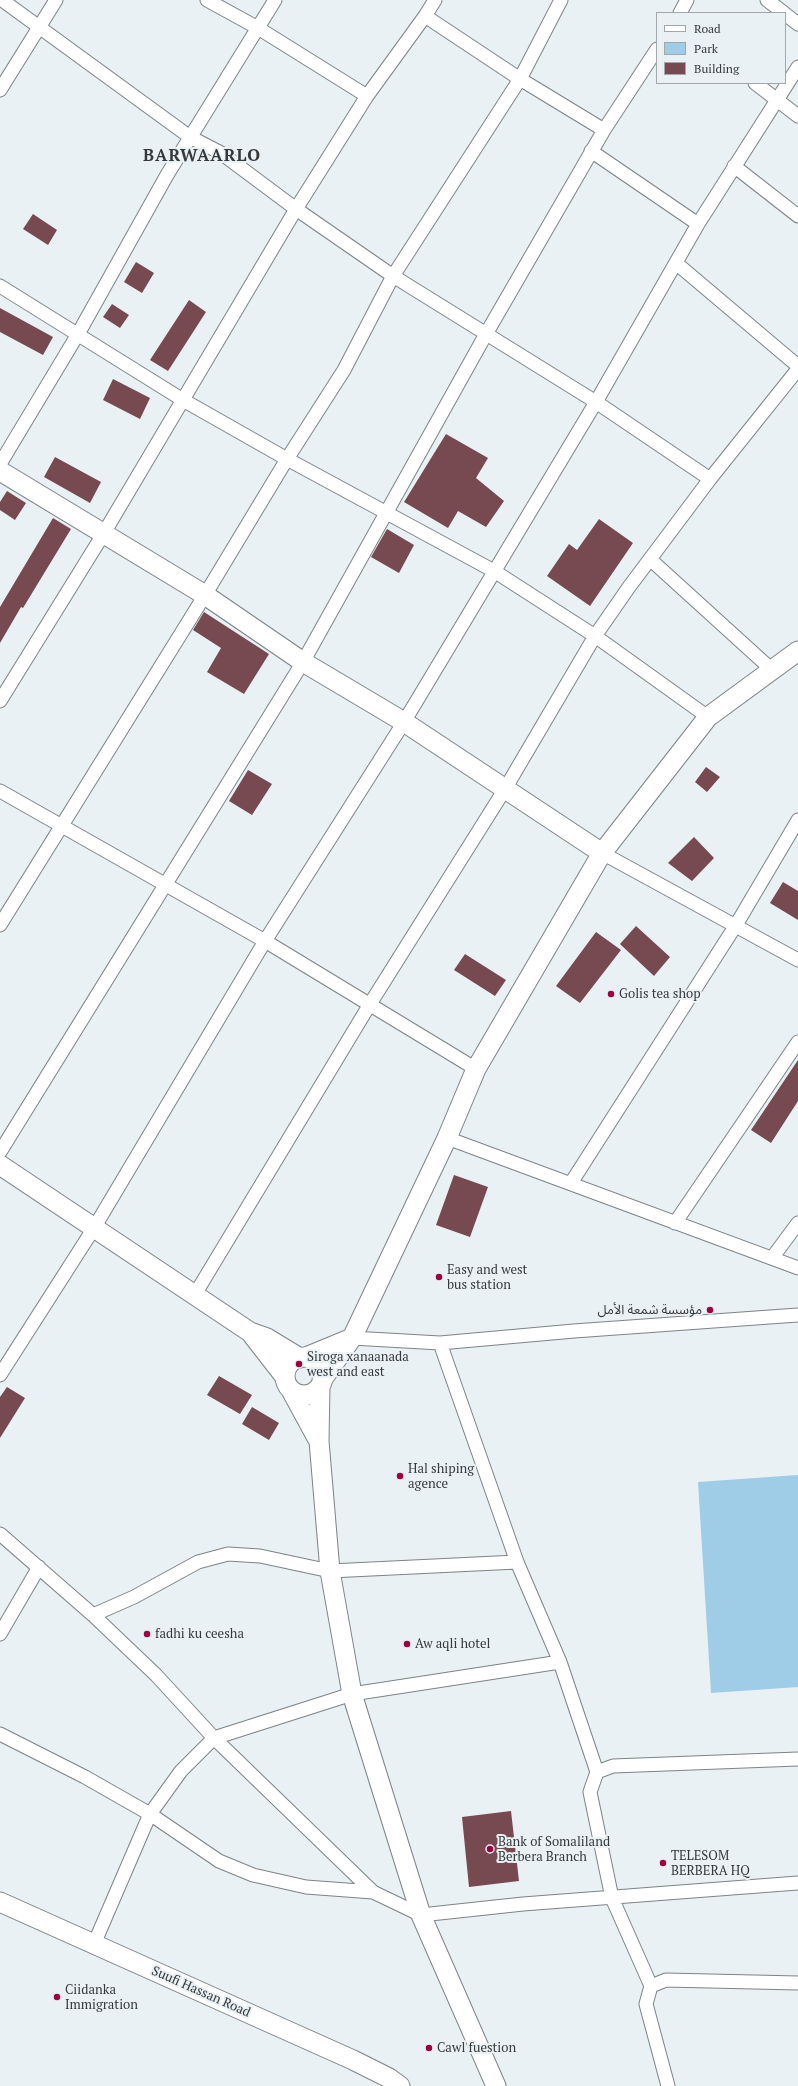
<!DOCTYPE html>
<meta charset="utf-8">
<style>
body{margin:0}
#map{position:relative;width:798px;height:2086px;overflow:hidden;background:#e9f1f5;font-family:"PT Serif",serif}
canvas{display:block}
.legend{position:absolute;left:656px;top:12px;width:130px;height:72px;box-sizing:border-box;background:#e9f1f5;border:1px solid #a1a7aa;margin:0;padding:5px 7px;list-style:none;font-size:12px;color:#36393a}
.legend li{display:flex;align-items:center;gap:8px;height:20px}
.legend b{width:20px;border:1px solid #a1a7aa}
</style>
<div id="map">
<canvas width="798" height="2086"></canvas>
<ul class="legend">
<li><b style="height:5px;background:#fff"></b>Road</li>
<li><b style="height:11px;background:#9fcce6"></b>Park</li>
<li><b style="height:11px;background:#774950"></b>Building</li>
</ul>
</div>
<script>
const c = document.querySelector('canvas').getContext('2d');
c.lineJoin = 'round';
function paint(path, color) {
  c.fillStyle = color;
  c.fill(path, 'evenodd');
}
function toPath(rows) {
  const path = new Path2D();
  for (const r of rows) {
    if (r.length === 3) {
      path.moveTo(r[0] + r[2], r[1]);
      path.arc(r[0], r[1], r[2], 0, 2 * Math.PI);
      continue;
    }
    path.moveTo(r[0], r[1]);
    for (let i = 2; i < r.length; i += 2) path.lineTo(r[i], r[i + 1]);
  }
  return path;
}
function trace(path, color, width, dash) {
  c.strokeStyle = color;
  c.lineWidth = width;
  c.lineCap = dash ? 'butt' : 'round';
  c.setLineDash(dash || []);
  c.stroke(path);
}
function drawText(font, color, halo, rows, align = 'center') {
  c.font = font + ' "PT Serif","Noto Sans Arabic",serif';
  c.lineWidth = 4;
  c.setLineDash([]);
  c.textBaseline = 'middle';
  c.strokeStyle = halo;
  c.fillStyle = color;
  for (const [text, x, y, turn = 0] of rows) {
    c.save();
    c.translate(x, y);
    c.rotate((+turn || 0) * Math.PI / 180);
    c.textAlign = isNaN(turn) ? turn : align;
    if (halo) c.strokeText(text, 0, 0);
    c.fillText(text, 0, 0);
    c.restore();
  }
}
const green = toPath([
 [798,1475,798,1687,711,1693,698,1482]
]);
const building = toPath([
 [33,214,57,230,48,245,23,229],
 [136,262,154,273,142,293,124,282],
 [189,300,206,312,168,371,150,360],
 [112,304,129,315,120,328,103,317],
 [0,308,53,337,43,355,0,332],
 [113,379,150,398,140,419,103,400],
 [446,434,488,458,476,478,504,501,486,527,458,511,448,528,404,502],
 [55,457,101,482,90,503,44,477],
 [7,491,26,503,15,520,0,510,0,502],
 [53,518,71,529,23,608,21,607,0,643,0,607],
 [599,519,633,543,590,606,547,576,569,544,577,550],
 [387,529,414,545,399,573,371,557],
 [204,612,269,654,244,694,207,672,221,648,193,630],
 [706,767,720,777,707,792,695,782],
 [248,770,272,784,252,815,229,801],
 [694,837,714,858,692,881,668,863],
 [783,882,798,891,798,920,770,903],
 [636,926,670,957,654,976,620,944],
 [596,932,621,950,580,1003,556,986],
 [465,954,506,980,495,996,454,970],
 [798,1060,798,1101,771,1143,751,1130],
 [454,1175,488,1187,470,1237,436,1225],
 [219,1376,252,1395,240,1414,207,1395],
 [7,1387,25,1398,0,1438,0,1397],
 [252,1407,279,1423,269,1440,242,1424],
 [511,1811,519,1881,469,1887,462,1817]
]);
const street = toPath([
 [2,0,190,137,221,153,296,209,393,276,596,402,710,479],
 [207,0,258,28,367,96],
 [767,0,784,13],
 [680,13,687,0],
 [785,14,798,24],
 [425,16,520,79,604,130],
 [755,83,798,116],
 [0,90,56,0],
 [591,151,698,224],
 [734,166,798,216],
 [676,263,798,366],
 [0,286,183,400,287,459,494,571,595,636,708,717],
 [0,464,78,334,167,175,275,0],
 [651,560,771,669],
 [0,701,104,533,296,209,367,96,425,16,435,0],
 [0,791,265,941,476,1069],
 [602,853,798,960],
 [0,925,205,595,287,459,344,370,393,276,520,79,561,0],
 [447,1138,798,1268],
 [0,1152,303,662,486,334,604,130,657,49],
 [571,1183,736,925,798,820],
 [675,1223,798,1042],
 [772,1258,798,1223],
 [194,1296,370,1004,505,789,595,636,629,587,710,479,798,369],
 [352,1338,440,1343,574,1331,798,1315],
 [440,1343,517,1562,560,1662,597,1772,590,1792,612,1898,651,1986,646,2004,668,2086],
 [0,1375,94,1228,265,941,404,722,596,402,698,224,798,67],
 [0,1534,93,1615,156,1675,214,1738,373,1892,421,1915,523,1904,798,1883],
 [93,1615,134,1597,198,1562,228,1554,260,1556,330,1571,517,1562],
 [0,1634,39,1567],
 [0,1734,85,1777,150,1814,219,1861,253,1875,306,1887,373,1892],
 [597,1772,613,1766,798,1759],
 [94,1944,150,1814,181,1771,214,1738,352,1694,560,1662],
 [651,1986,666,1980,798,1983]
]);
const secondary = toPath([
 [0,471,205,595,303,662,404,722,602,853],
 [0,1165,250,1332,267,1338,300,1358],
 [250,1332,285,1377],
 [306,1357,352,1338],
 [304,1376,19],
 [322,1380,352,1338,447,1138,476,1069,602,853,708,717,798,651],
 [320,1386,319,1441,330,1571,352,1694,421,1915,496,2086],
 [292,1392,317,1438],
 [0,1902,353,2060,389,2078,400,2086]
]);
const markers = [
 [611,994,4,"#9f003e"],
 [439,1277,4,"#9f003e"],
 [710,1310,4,"#9f003e"],
 [299,1364,4,"#9f003e"],
 [400,1476,4,"#9f003e"],
 [147,1634,4,"#9f003e"],
 [407,1644,4,"#9f003e"],
 [490,1849,4,"#9f003e"],
 [663,1863,4,"#9f003e"],
 [57,1997,4,"#9f003e"],
 [429,2048,4,"#9f003e"]
];
const poiNames = [
 ["Golis tea shop",619,994],
 ["Easy and west",447,1270],
 ["bus station",447,1285],
 ["مؤسسة شمعة الأمل",702,1310,"right"],
 ["Siroga xanaanada",307,1357],
 ["west and east",307,1372],
 ["Hal shiping",408,1469],
 ["agence",408,1484],
 ["fadhi ku ceesha",155,1634],
 ["Aw aqli hotel",415,1644],
 ["Bank of Somaliland",498,1842],
 ["Berbera Branch",498,1857],
 ["TELESOM",671,1856],
 ["BERBERA HQ",671,1871],
 ["Ciidanka",65,1990],
 ["Immigration",65,2005],
 ["Cawl fuestion",437,2048]
];
const streetNames = [
 ["Suufi Hassan Road",201,1992,24]
];
const districtNames = [
 ["BARWAARLO",202,156]
];
paint(green, '#9fcce6');
paint(building, '#774950');
trace(street, '#7d8387', 15);
trace(secondary, '#7d8387', 21);
trace(street, '#fff', 13);
trace(secondary, '#fff', 19);
for (const [x, y, r, color] of markers) {
  const dot = new Path2D();
  dot.arc(x, y, r, 0, 2 * Math.PI);
  c.fillStyle = color;
  c.fill(dot);
  trace(dot, '#e9f1f5', 1.5);
}
drawText('13px', '#36393a', '#e9f1f5', poiNames, 'left');
drawText('13px', '#36393a', '#e9f1f5', streetNames);
c.letterSpacing = '1px';
drawText('bold 17px', '#36393a', '#e9f1f5', districtNames);
c.letterSpacing = '0px';
</script>
